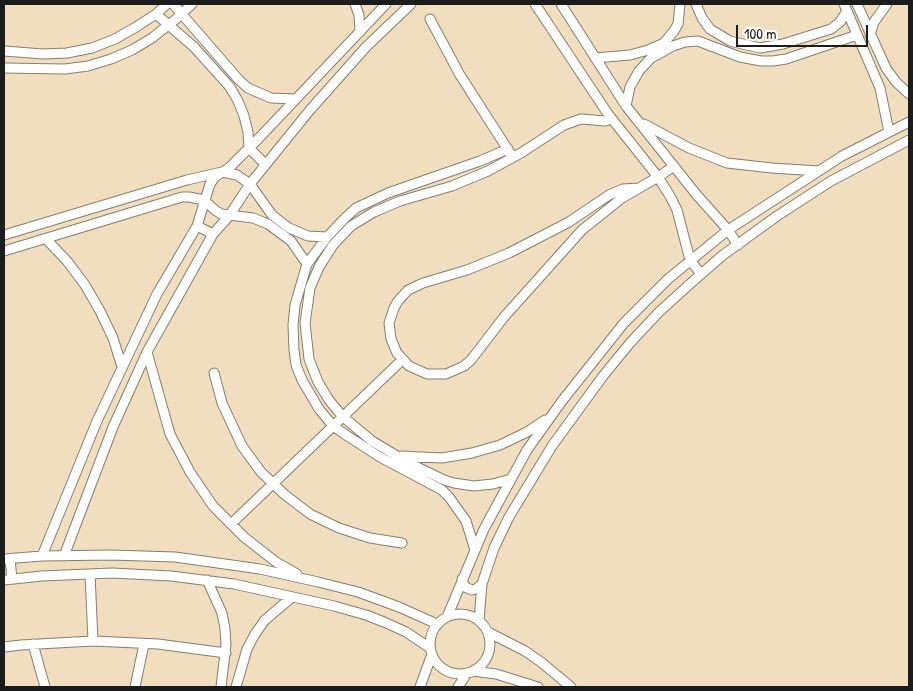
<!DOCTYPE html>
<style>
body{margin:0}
#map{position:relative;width:913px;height:691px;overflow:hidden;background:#f0debf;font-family:"Patrick Hand",sans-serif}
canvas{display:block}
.frame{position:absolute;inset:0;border:5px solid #1c1c1c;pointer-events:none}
.scale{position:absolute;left:736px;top:25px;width:132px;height:22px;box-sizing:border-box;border:2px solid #1c1c1c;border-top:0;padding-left:6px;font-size:15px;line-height:18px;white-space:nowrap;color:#1c1c1c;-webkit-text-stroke:4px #fff;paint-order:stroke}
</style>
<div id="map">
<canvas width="913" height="691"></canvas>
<div class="frame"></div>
<div class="scale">100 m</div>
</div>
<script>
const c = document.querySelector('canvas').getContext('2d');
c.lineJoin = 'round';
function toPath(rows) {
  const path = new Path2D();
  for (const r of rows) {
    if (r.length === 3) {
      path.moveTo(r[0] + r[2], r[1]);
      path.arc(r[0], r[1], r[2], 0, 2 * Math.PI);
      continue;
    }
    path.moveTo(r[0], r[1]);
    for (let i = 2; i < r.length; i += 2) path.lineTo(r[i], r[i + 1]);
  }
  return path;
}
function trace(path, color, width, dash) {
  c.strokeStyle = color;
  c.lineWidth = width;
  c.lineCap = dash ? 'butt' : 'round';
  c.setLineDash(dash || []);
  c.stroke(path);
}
const minor = toPath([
 [173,4,239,80,248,88,271,98,296,99],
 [355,4,359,15,360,32],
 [535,4,608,114,658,177,670,196,677,210,690,260,701,274],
 [561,4,626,106,696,194,728,230,738,245],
 [696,4,702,18,710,29,730,41,760,48,783,44,831,29,840,22,847,11,844,4],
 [857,4,886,68,896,82,909,94],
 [847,11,880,88,889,132],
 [156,14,194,47,230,87,238,101,244,116,248,132,249,148,265,164],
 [430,19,460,75,510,153],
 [870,35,874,22,887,4],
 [4,51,43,54,67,53,92,48,115,39,136,27,156,14,167,4],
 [595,58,630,55,648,50,664,43,674,31,678,24,680,4],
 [4,68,65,69,88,66,111,59,132,50,152,38,176,19,192,4],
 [626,106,630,87,639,71,651,58,673,46,685,42,698,41,740,57,761,61,773,61,786,59,857,35],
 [644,124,689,148,727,163,772,168,819,171],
 [639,188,623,189,609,195,569,222,509,253,467,270,423,283,408,290,398,301,394,308,389,323,391,339,397,353,409,366,427,374,446,374,464,366,471,360,504,317,582,230,622,198,658,177,674,166],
 [197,226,213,234],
 [4,235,187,180,222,172,237,175,250,184,272,215,289,228,308,236,327,237],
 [46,239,67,261,85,285,100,311,113,338,122,367],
 [4,251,182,197,189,197,204,200,215,210,221,214,253,218,268,224,291,241,307,264],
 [147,352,170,434,190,472,213,506,244,537,276,562,297,574],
 [214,373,222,403,242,446,261,472,284,494,310,514,339,528,370,538,402,543],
 [401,456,442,458,472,453,500,445,527,432,545,420],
 [511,479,493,484,474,486,454,483,444,480,407,462,372,441,342,416,329,400,318,382,309,359,305,323,310,288,319,267,333,245,351,226,374,212,400,201,452,186,488,171,521,153,564,125,581,119,605,121,612,119],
 [231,524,402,360],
 [475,550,466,521,449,497,442,490,380,457,346,435,333,426,319,409,302,380,296,365,294,350,293,325,295,305,307,264,327,237,345,218,356,208,388,193,480,161,508,149],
 [42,556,97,421,157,294,197,226,210,184,215,177,230,167,259,138,386,4],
 [64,556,113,427,147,352,213,234,229,216,250,184,310,110,366,47,411,4],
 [4,559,42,556,111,555,175,557,260,569,318,582,358,592,399,607,437,624],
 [10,559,12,579],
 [90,574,93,641],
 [462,579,465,587,472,590,476,589,482,584],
 [4,580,42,576,112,573,171,576,234,584,334,606,366,615,384,622,406,632,430,648],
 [207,580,222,613,225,629,226,645,221,687],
 [460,644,30],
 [447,617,484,529,527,450,562,401,624,323,668,279,728,230,842,156,909,122],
 [479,620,482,584,494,548,509,517,552,446,603,376,630,343,659,312,691,283,723,255,777,216,831,181,909,140],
 [488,632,525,651,541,662,571,687],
 [33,644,45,687],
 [4,647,21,645,93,641,158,644,226,653],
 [473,671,496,674,538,687],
 [135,687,144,644],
 [236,687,247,649,255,634,265,620,292,597],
 [420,687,432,654],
 [458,687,467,673]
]);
trace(minor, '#867d6e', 11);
trace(minor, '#fff', 9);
</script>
